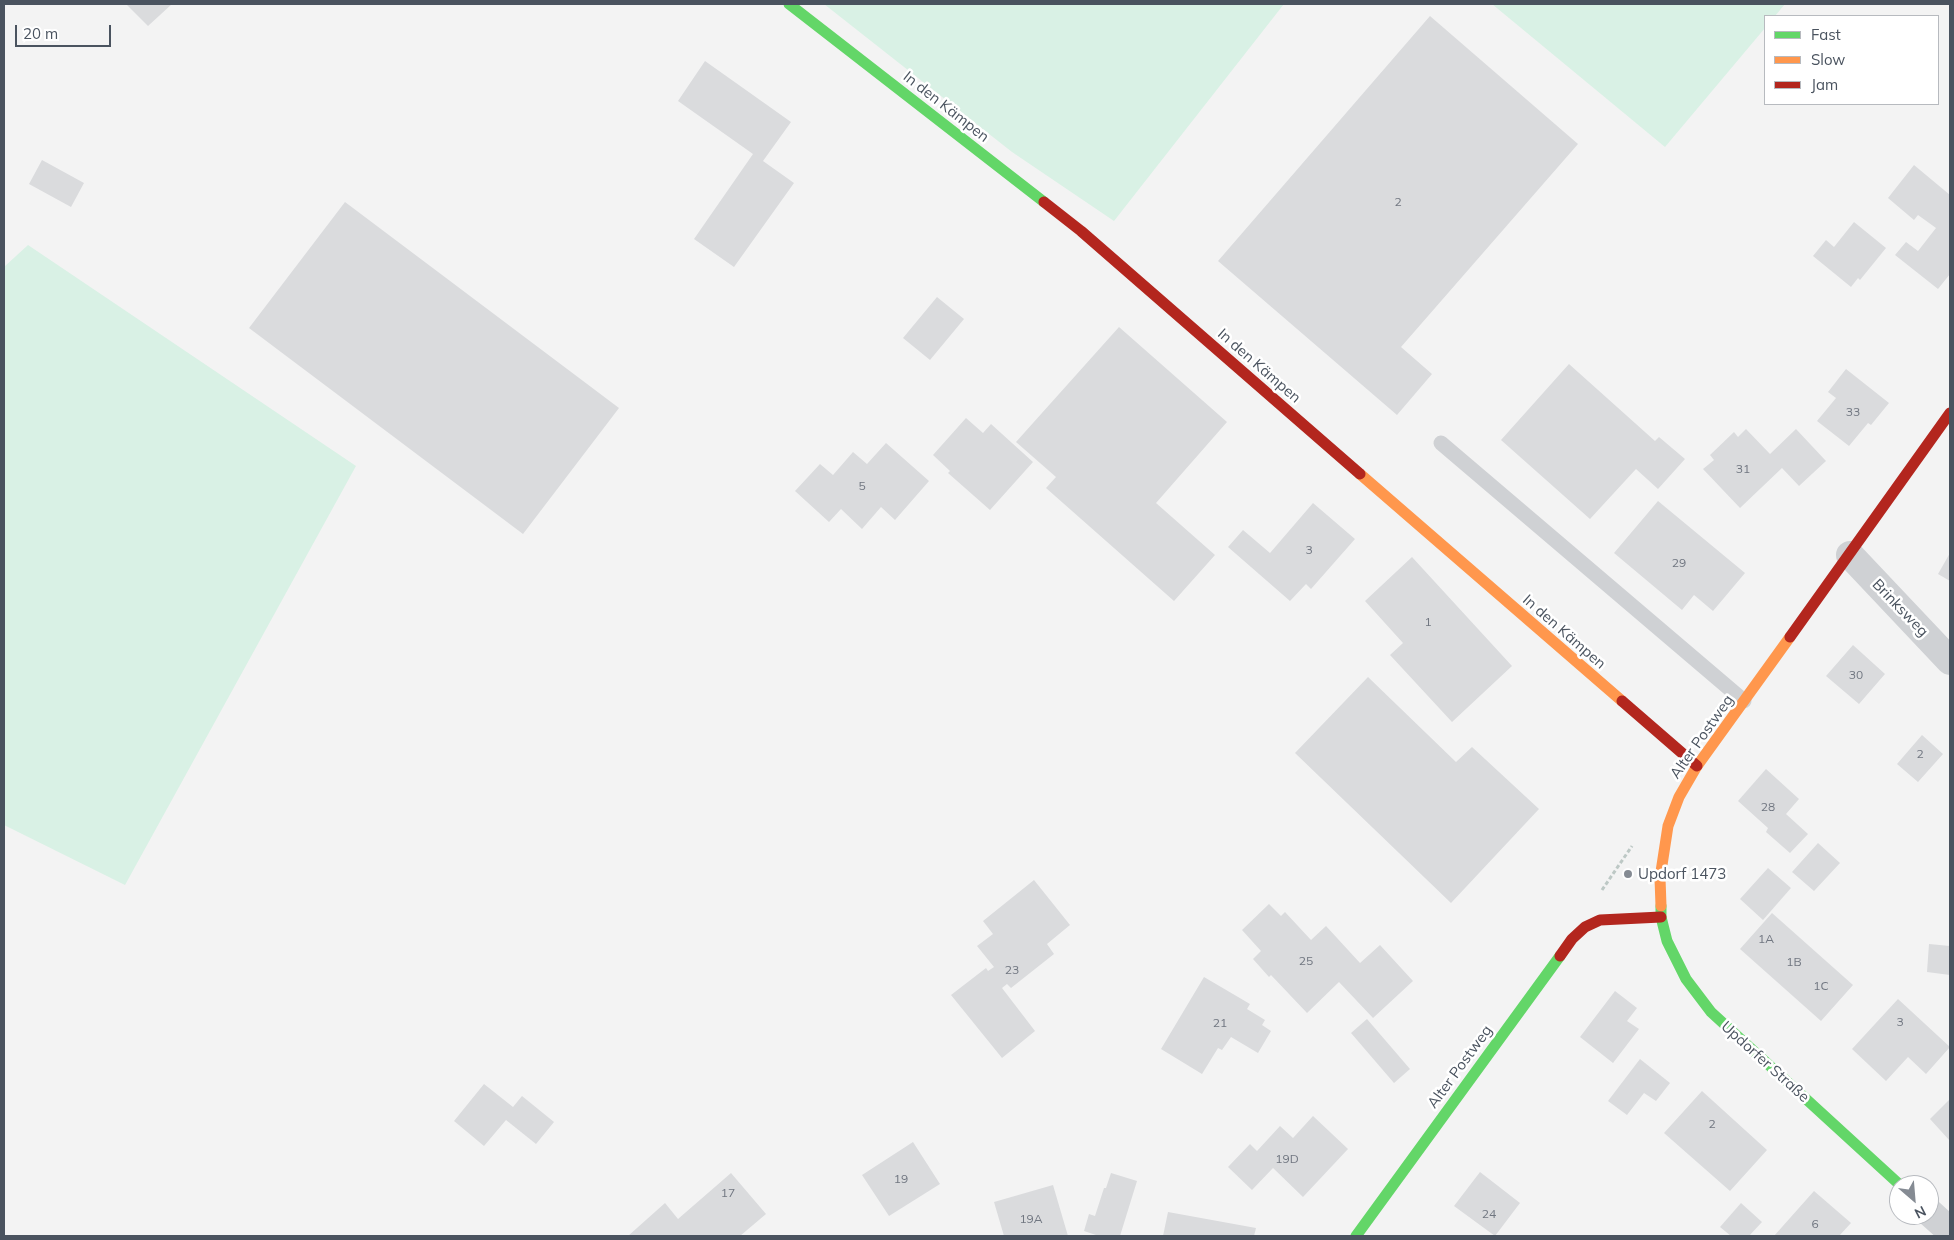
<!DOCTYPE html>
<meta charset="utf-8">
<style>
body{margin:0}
#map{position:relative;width:1954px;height:1240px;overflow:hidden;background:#f3f3f3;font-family:Mulish,sans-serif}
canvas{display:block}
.frame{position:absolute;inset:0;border:5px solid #4a535f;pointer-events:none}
.legend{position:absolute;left:1764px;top:15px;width:175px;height:90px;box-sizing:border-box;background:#fff;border:1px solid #b7babf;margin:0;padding:6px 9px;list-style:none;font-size:15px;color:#4a535f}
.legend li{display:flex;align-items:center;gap:10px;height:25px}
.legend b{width:25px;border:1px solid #b7babf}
.north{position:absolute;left:1889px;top:1175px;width:50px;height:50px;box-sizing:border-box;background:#fff;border:1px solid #b7babf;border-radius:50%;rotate:153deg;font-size:14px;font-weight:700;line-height:20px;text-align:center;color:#4a535f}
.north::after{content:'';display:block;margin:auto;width:18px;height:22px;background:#858b93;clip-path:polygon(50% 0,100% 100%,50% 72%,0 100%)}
.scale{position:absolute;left:15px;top:25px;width:96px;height:22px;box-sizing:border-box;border:2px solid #4a535f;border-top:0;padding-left:6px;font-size:15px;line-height:18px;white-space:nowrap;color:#4a535f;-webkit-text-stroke:4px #fff;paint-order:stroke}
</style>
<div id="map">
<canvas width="1954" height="1240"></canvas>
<div class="frame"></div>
<ul class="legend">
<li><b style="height:6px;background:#63d668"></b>Fast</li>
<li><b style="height:6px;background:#ff974d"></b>Slow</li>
<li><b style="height:6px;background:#b3261e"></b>Jam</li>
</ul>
<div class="north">N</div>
<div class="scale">20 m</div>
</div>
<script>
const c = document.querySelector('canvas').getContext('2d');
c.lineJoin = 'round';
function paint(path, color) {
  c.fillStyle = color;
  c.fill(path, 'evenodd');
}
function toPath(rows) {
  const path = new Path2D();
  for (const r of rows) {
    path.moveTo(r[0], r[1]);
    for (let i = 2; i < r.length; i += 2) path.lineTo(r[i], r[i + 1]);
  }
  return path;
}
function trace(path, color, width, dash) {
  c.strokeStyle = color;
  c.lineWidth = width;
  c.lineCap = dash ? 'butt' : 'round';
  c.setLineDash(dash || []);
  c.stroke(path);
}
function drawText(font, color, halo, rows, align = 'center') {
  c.font = font + ' Mulish,sans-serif';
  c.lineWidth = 5;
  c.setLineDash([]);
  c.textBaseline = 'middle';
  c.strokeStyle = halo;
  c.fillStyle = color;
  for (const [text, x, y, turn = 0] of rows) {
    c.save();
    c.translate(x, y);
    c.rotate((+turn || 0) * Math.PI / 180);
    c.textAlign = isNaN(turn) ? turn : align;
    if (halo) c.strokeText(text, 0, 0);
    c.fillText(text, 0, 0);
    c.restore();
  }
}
const green = toPath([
 [824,4,1284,4,1114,221,1012,152],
 [1492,4,1785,4,1775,16,1765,16,1765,28,1665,147],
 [28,245,356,466,125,885,4,825,4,267]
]);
const building = toPath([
 [126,4,172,4,148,26],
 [1430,16,1578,144,1401,347,1432,374,1397,415,1218,261],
 [705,61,791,122,763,161,794,183,734,267,694,239,753,154,678,101],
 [42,160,84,183,71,207,29,184],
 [1914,165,1950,195,1950,274,1938,289,1895,255,1906,242,1918,251,1936,228,1918,215,1914,220,1888,198],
 [345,202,619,408,523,534,249,328],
 [1854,222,1886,248,1860,280,1858,278,1851,287,1813,256,1826,240,1834,247],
 [937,297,964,319,930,360,903,338],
 [1119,327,1227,422,1156,503,1215,555,1174,601,1046,488,1056,477,1016,442],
 [1569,364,1655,441,1659,437,1685,459,1658,489,1636,469,1590,519,1501,440],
 [1846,369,1889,403,1871,425,1868,423,1849,446,1817,421,1836,398,1828,392],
 [966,418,983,433,991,424,1033,462,990,510,948,473,950,471,933,455],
 [1746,429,1770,454,1796,429,1826,461,1799,486,1782,468,1740,508,1703,469,1714,460,1710,455,1734,432,1738,437],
 [886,443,929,481,895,520,881,507,862,529,841,509,829,522,795,491,820,464,833,475,853,452,867,464],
 [1658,501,1745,573,1713,611,1694,595,1682,610,1614,553],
 [1313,503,1355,539,1311,589,1306,584,1290,601,1228,547,1243,530,1270,553],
 [1950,553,1950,581,1938,574],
 [1412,557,1512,666,1452,722,1390,655,1403,643,1365,601],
 [1853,645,1885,674,1859,704,1826,676],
 [1368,677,1456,762,1472,747,1539,809,1451,903,1295,753],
 [1922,735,1943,754,1918,782,1897,764],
 [1766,769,1799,799,1786,814,1808,834,1790,853,1766,832,1768,828,1738,801],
 [1818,843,1840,863,1814,891,1792,872],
 [1768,868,1791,888,1763,920,1740,899],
 [1034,880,1070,925,1047,944,1054,954,1011,988,1007,984,1002,988,1035,1031,1002,1058,951,995,986,968,988,971,994,967,977,946,993,934,983,921],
 [1269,904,1281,916,1285,912,1311,940,1326,926,1360,963,1380,945,1413,981,1373,1018,1339,982,1307,1013,1271,975,1269,977,1253,959,1261,951,1242,930],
 [1772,913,1853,985,1821,1021,1740,949],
 [1929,944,1950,946,1950,975,1927,972],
 [1204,977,1250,1004,1247,1009,1265,1020,1262,1025,1271,1031,1258,1053,1231,1037,1222,1050,1218,1048,1202,1074,1161,1049],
 [1615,991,1637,1008,1627,1021,1639,1029,1613,1063,1580,1037],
 [1898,999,1950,1047,1926,1074,1908,1057,1886,1081,1852,1049],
 [1367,1019,1410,1069,1394,1083,1351,1033],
 [1640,1059,1670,1083,1656,1101,1644,1093,1627,1115,1608,1101],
 [484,1084,513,1107,522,1096,554,1122,536,1144,506,1120,484,1146,454,1121],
 [1702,1091,1767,1150,1730,1191,1664,1133],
 [1950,1099,1950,1141,1930,1119],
 [1313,1116,1348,1149,1303,1197,1273,1168,1252,1190,1228,1167,1250,1144,1257,1151,1280,1126,1293,1138],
 [913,1142,940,1184,889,1216,862,1175],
 [1480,1172,1520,1203,1495,1236,1454,1206],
 [731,1173,766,1214,740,1236,628,1236,665,1203,678,1219],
 [1111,1173,1137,1181,1120,1236,1099,1236,1084,1231,1089,1214,1095,1216,1104,1188,1106,1188],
 [1053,1185,1068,1236,1004,1236,994,1202],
 [1814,1191,1851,1223,1839,1236,1774,1236],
 [1741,1203,1762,1222,1749,1236,1731,1236,1720,1227],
 [1168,1212,1256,1228,1254,1236,1163,1236]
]);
const path = toPath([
 [1602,890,1632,846]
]);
const lane = toPath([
 [1441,443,1744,701]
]);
const street = toPath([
 [1850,555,1950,661],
 [1929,1212,1950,1231]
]);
const fast = toPath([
 [789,4,1044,202],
 [1661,906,1661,917,1667,941,1686,979,1711,1012,1900,1185],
 [1356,1236,1560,956]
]);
const slow = toPath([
 [1360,474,1622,701],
 [1661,906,1660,878,1668,826,1679,797,1697,766,1790,637]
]);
const jam = toPath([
 [1044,202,1081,231,1360,474],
 [1790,637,1950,413],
 [1622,701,1697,766],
 [1560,956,1572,939,1585,927,1600,920,1661,917]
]);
const markers = [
 [1628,874,5,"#858b93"]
];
const numberNames = [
 ["2",1398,202],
 ["33",1853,412],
 ["31",1743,469],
 ["5",862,486],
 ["3",1309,550],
 ["29",1679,563],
 ["1",1428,622],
 ["30",1856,675],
 ["2",1920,754],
 ["28",1768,807],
 ["1A",1766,939],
 ["25",1306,961],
 ["1B",1794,962],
 ["23",1012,970],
 ["1C",1821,986],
 ["3",1900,1022],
 ["21",1220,1023],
 ["2",1712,1124],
 ["19D",1287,1159],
 ["19",901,1179],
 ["17",728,1193],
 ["24",1489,1214],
 ["19A",1031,1219],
 ["6",1815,1224]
];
const streetNames = [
 ["In den Kämpen",946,107,38],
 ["In den Kämpen",1259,366,41],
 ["Brinksweg",1900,608,46],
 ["In den Kämpen",1564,632,41],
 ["Alter Postweg",1702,737,-55],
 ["Updorfer Straße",1765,1062,42],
 ["Alter Postweg",1460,1067,-54]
];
const poiNames = [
 ["Updorf 1473",1638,874]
];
paint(green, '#d9f1e5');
paint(building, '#dadbdd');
trace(path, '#bdc8c5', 3, [4, 2.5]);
trace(lane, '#cfd1d4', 15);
trace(street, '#cfd1d4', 28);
trace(fast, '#63d668', 11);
trace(slow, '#ff974d', 11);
trace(jam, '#b3261e', 11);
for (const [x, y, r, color] of markers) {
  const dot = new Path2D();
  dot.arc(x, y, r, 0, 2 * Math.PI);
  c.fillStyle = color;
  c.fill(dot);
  trace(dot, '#fff', 2);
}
drawText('12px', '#707680', null, numberNames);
drawText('15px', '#4a535f', '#fff', streetNames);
drawText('15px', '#4a535f', '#fff', poiNames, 'left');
</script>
